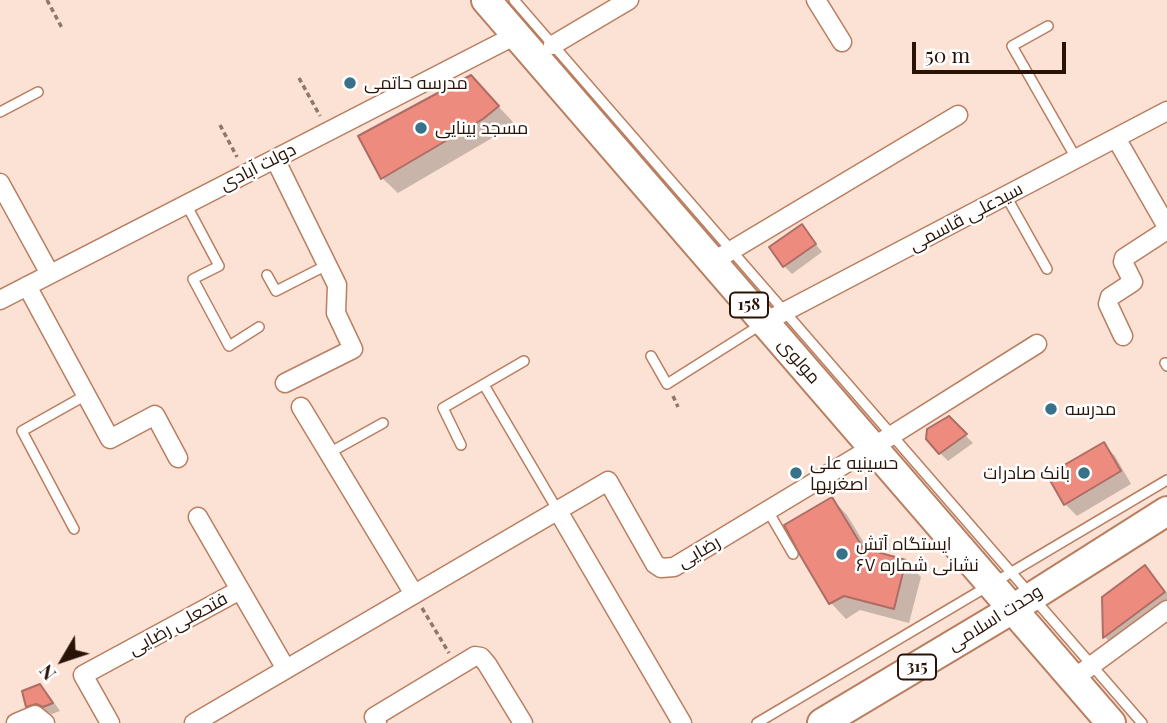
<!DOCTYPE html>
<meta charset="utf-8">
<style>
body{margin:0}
#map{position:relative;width:1167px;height:723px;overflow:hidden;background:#fce2d5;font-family:"Playfair Display",serif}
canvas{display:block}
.north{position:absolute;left:28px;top:625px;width:70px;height:70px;-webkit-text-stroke:5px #fff;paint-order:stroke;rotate:231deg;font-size:19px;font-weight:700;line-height:28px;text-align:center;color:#291307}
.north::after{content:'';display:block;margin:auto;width:24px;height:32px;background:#291307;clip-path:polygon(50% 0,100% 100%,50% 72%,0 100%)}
.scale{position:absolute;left:912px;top:42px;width:154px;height:32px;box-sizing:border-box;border:4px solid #291307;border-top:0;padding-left:9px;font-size:21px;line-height:24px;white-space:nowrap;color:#291307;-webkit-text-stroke:5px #fff;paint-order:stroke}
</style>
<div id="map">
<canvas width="1167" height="723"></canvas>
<div class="north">N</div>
<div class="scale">50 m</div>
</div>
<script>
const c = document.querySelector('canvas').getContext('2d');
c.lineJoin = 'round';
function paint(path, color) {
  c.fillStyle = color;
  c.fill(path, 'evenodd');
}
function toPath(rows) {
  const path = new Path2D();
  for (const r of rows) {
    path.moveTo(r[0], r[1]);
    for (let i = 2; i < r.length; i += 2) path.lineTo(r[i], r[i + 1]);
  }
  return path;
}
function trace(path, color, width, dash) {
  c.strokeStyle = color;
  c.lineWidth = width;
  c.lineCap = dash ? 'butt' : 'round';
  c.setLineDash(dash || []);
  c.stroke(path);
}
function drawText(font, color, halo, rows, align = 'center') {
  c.font = font + ' "Playfair Display",Cairo,serif';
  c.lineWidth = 5;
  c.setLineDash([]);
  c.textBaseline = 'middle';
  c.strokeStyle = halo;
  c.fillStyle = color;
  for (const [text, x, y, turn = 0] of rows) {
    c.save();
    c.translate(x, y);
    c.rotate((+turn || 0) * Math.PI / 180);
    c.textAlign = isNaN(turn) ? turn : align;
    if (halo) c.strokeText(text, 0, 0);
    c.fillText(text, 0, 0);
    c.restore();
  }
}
const shadow = toPath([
 [486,93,513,122,499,134,398,193,382,178],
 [801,226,822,252,792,274,784,266],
 [948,418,973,443,948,461,940,453],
 [1103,444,1115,456,1131,484,1077,516,1065,504],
 [832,499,847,515,869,551,905,561,921,577,909,623,860,610,846,619,831,603,787,526],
 [1145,568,1167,593,1167,611,1116,649,1105,637,1104,598],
 [40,686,48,694,60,711,52,714,45,711,35,714,27,706]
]);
const building = toPath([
 [471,75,499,106,483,119,381,179,358,136,471,75],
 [802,224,816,244,783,267,769,247,802,224],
 [949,416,967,434,939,454,926,439,927,429,949,416],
 [1104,442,1121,471,1064,505,1047,475,1104,442],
 [832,497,863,548,906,560,894,609,844,596,829,604,800,555,784,525,832,497],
 [1145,565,1165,592,1103,638,1102,597,1145,565],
 [40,684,53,703,43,707,36,704,26,707,22,691,40,684]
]);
const path = toPath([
 [47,0,62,28],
 [299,78,320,116],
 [220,125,237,157],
 [673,396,678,407],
 [422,608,449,653]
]);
const lane = toPath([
 [514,0,1142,723],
 [1048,26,1012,46,1076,158],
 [0,112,38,92],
 [1006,196,1047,269],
 [186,204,219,266,193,279,229,346,259,327],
 [267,275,276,291,327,265],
 [651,356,667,384,762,324],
 [1165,363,1167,366],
 [484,385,558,511],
 [461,445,443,408,524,361],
 [329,453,383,423],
 [768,511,793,554],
 [74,529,22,431,86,395],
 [757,723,1167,480]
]);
const street = toPath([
 [816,0,842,42],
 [553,45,629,0],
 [1116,138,1166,225,1164,232,1124,258,1123,262,1133,282,1110,297,1108,304,1123,336],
 [275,159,337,285,336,313,353,349,285,383],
 [0,183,50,274],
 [712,262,958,115],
 [27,286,110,439,155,415,178,458],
 [0,300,516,35],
 [765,322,1167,111],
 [301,407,414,594],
 [558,511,682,723],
 [198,517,286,669],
 [1073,679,1167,610],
 [16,723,35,715,45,723],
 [110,723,83,675,240,590],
 [194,723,608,481,655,564,661,568,674,567,873,447,1037,344],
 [377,723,374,717,475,656,481,657,487,664,523,723]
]);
const primary = toPath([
 [486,0,1111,723],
 [822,723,1011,610,1167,511]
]);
const markers = [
 [350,83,7,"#37728a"],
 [421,128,7,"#37728a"],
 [1051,409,7,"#37728a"],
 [796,473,7,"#37728a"],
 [1084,473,7,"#37728a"],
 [842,554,7,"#37728a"]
];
const shields = [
 [749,305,38],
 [917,667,38]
];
const shieldNames = [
 ["158",749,305],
 ["315",917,667]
];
const poiNames = [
 ["مدرسه حاتمی",364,83],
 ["مسجد بینایی",435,128],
 ["مدرسه",1065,409],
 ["حسینیه علی",810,463],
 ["اصغریها",810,484],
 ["بانک صادرات",1070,473,"right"],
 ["ایستگاه آتش",856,544],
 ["نشانی شماره ۶۷",856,565]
];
const streetNames = [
 ["دولت آبادی",258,167,-27],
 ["سیدعلی قاسمی",966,217,-28],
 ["مولوی",799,361,49],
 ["رضایی",699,552,-30],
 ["وحدت اسلامی",995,618,-32],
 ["فتحعلی رضایی",178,624,-29]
];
paint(shadow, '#0003');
paint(building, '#ed8b7f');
trace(building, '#ae6d64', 2);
trace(lane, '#b97e60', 12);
trace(street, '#b97e60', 21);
trace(primary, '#b97e60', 32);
trace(path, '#8f776b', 3.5, [5, 3.5]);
trace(lane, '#fff', 9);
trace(street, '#fff', 18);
trace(primary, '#fff', 28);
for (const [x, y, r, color] of markers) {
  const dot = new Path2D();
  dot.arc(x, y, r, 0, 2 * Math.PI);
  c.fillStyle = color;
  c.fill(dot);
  trace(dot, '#fff', 2.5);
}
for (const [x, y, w] of shields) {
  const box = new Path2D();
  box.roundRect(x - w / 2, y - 12.5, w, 25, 5);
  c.fillStyle = '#fff';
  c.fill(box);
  trace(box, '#291307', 2);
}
drawText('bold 16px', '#291307', null, shieldNames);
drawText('18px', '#291307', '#fff', poiNames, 'left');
drawText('18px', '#291307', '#fff', streetNames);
</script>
